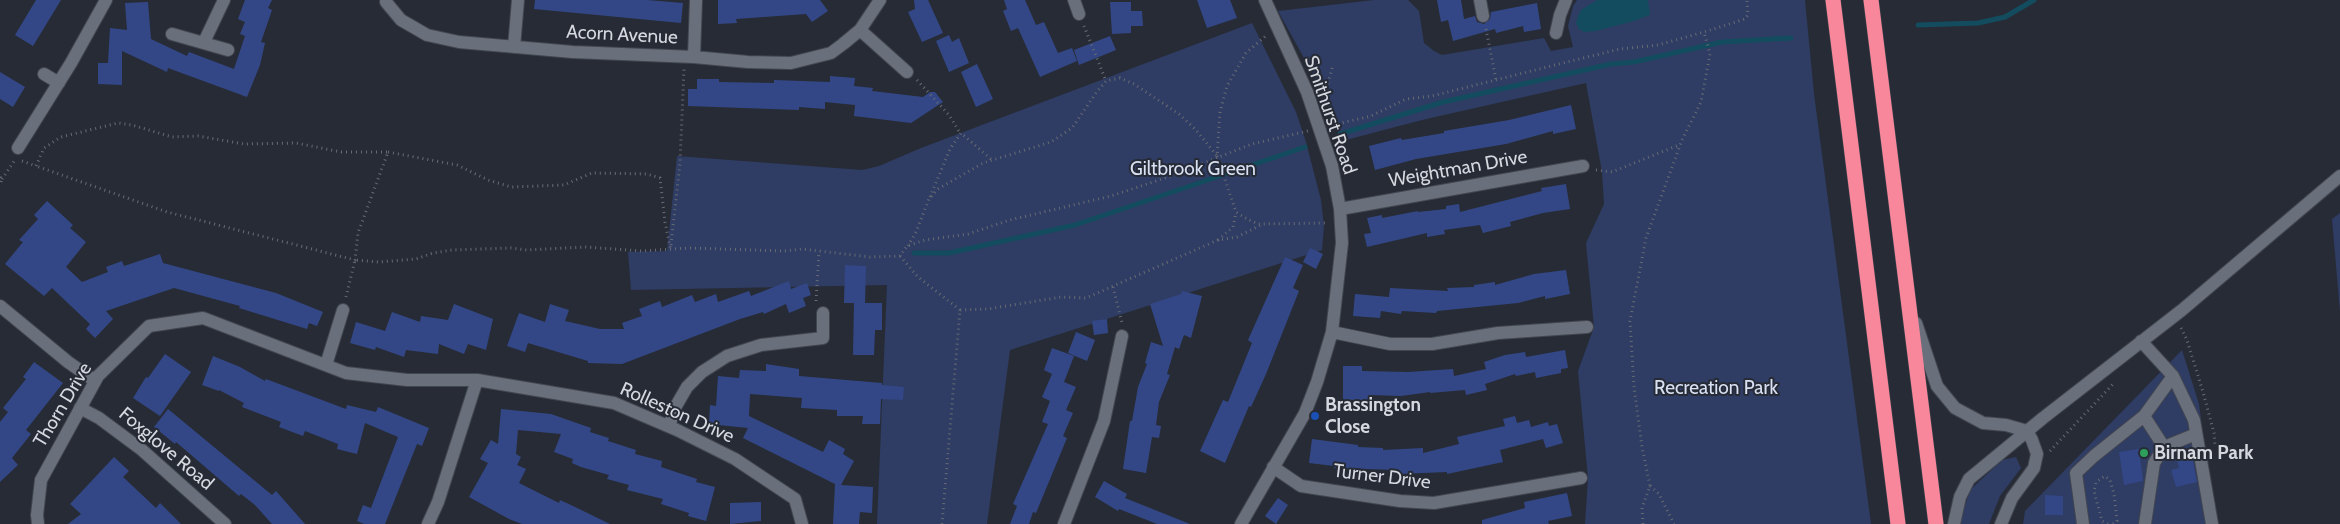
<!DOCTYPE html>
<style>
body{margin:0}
canvas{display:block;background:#262b35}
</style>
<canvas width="2340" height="524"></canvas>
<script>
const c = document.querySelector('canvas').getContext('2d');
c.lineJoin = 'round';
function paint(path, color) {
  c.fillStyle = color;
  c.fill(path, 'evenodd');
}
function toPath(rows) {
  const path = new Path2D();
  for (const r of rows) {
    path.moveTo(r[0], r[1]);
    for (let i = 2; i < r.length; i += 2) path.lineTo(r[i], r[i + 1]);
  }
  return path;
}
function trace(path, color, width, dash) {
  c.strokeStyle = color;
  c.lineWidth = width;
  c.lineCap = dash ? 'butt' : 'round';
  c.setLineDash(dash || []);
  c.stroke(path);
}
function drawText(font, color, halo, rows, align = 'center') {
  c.font = font + ' Cabin,sans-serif';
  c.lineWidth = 4;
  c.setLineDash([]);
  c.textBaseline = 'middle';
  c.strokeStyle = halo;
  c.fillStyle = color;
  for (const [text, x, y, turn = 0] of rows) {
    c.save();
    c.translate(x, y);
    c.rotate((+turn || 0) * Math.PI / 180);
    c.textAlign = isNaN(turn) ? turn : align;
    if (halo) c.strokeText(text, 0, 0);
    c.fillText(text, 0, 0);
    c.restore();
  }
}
const green = toPath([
 [1374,0,1408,0,1419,11,1424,43,1434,51,1442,55,1544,38,1551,51,1573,47,1568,26,1573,6,1577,0,1805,0,1814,94,1871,524,1585,524,1588,478,1578,371,1594,327,1586,243,1604,204,1602,172,1586,83,1422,120,1342,141,1320,87,1278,11],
 [1252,23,1296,112,1306,142,1321,200,1324,226,1322,250,1010,350,987,524,877,524,887,285,631,290,628,252,667,251,677,156,862,170,879,166,921,148],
 [2340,213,2340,312,2332,219],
 [2182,350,2199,404,2210,485,2217,524,2023,524,2025,511],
 [2016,457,2021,468,2000,496,1989,524,1959,524,1970,490,2002,460]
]);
const water = toPath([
 [1597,0,1648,0,1650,15,1634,21,1596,31,1584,32,1579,29,1576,23,1578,16,1581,10]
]);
const stream = toPath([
 [1918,25,1978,23,2005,17,2034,0],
 [1340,134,1443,102,1611,64,1634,62,1722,42,1791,38],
 [914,253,949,253,1075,225,1305,147]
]);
const building = toPath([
 [36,0,61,0,33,46,15,35],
 [245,0,272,0,268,8,272,10,261,42,265,43,260,65,247,97,168,68,167,72,122,51,122,85,98,84,98,63,108,63,110,28,127,30,125,3,148,2,151,39,187,56,189,52,234,69,245,36,240,34,245,22,238,19],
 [535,0,647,0,683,3,681,23,534,9],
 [718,0,820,0,828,11,812,22,806,14,736,19,737,23,718,24],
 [914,0,928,0,943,33,922,42,908,12,915,9],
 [1004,0,1025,0,1036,25,1044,22,1058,53,1072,48,1077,61,1040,77,1018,28,1011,31,1003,11,1007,9],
 [1197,0,1230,0,1237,18,1207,28],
 [1437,0,1461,0,1464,19,1475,16,1477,22,1484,24,1490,19,1491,12,1537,3,1541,29,1524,32,1523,26,1496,33,1495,29,1453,41,1448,20,1441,22],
 [1110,2,1131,2,1131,11,1142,11,1143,26,1131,26,1131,33,1112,34],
 [949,35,952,42,959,38,969,63,949,72,936,41],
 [1110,36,1116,50,1079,65,1074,50],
 [977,64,993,99,976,107,961,72],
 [0,72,25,87,13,107,0,99],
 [830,76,855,78,854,86,873,88,872,91,923,97,930,92,935,92,943,102,911,123,854,116,855,105,825,102,825,109,799,107,799,110,688,106,688,89,697,89,697,79,719,79,719,82,774,83,774,80,830,82],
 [1571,105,1576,129,1553,134,1553,131,1506,144,1416,159,1375,170,1369,146,1401,138,1402,140,1444,133,1444,131,1509,120],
 [1566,184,1570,209,1543,213,1510,222,1511,226,1483,233,1480,225,1444,230,1445,234,1427,237,1427,233,1367,247,1364,234,1371,233,1367,218,1382,215,1382,218,1418,211,1418,212,1446,209,1446,206,1459,204,1460,212,1542,191,1541,188],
 [47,201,73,225,70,228,86,242,66,267,82,282,108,272,106,267,122,261,124,266,160,254,163,263,276,293,323,312,317,326,309,323,307,329,239,308,240,306,174,288,106,311,113,319,95,338,86,329,90,324,52,288,44,296,5,264,23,242,19,240,38,219,34,215],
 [1310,248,1323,254,1316,269,1303,262],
 [1285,257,1303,265,1293,288,1299,291,1266,374,1251,407,1249,406,1225,463,1200,451,1223,400,1228,402,1239,375,1252,343,1248,340],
 [845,265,866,266,865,303,882,303,882,330,875,330,874,355,853,355,854,303,844,303],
 [1566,270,1570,294,1545,299,1545,296,1518,303,1437,311,1436,313,1402,311,1401,314,1381,311,1380,318,1353,316,1355,294,1389,297,1390,288,1448,291,1447,288,1474,287,1474,285,1495,282,1495,285,1534,274],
 [789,281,791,289,807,283,811,295,803,298,806,306,789,313,786,304,764,314,763,312,740,319,622,364,588,363,588,361,528,343,525,352,507,346,519,313,545,322,550,304,569,310,565,321,600,329,624,329,622,323,642,316,639,309,660,301,662,307,692,295,695,302,716,294,718,302,749,291,751,296],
 [1182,291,1202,296,1191,338,1184,335,1179,349,1175,347,1167,374,1170,375,1159,402,1156,425,1161,426,1159,438,1152,437,1146,473,1123,469,1130,421,1132,421,1138,387,1147,364,1145,363,1151,342,1163,346,1150,304,1181,294],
 [454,304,493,319,486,350,468,344,464,354,439,344,438,354,406,350,404,357,376,347,375,350,350,343,356,322,385,331,392,312,420,322,421,316,448,320],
 [1107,319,1108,333,1094,335,1092,321],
 [1076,332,1095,340,1087,361,1068,353],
 [1052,348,1074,356,1064,382,1076,387,1066,410,1073,413,1063,436,1067,438,1036,513,1033,512,1029,524,1010,524,1017,506,1013,504,1048,424,1042,422,1050,401,1042,397,1052,374,1044,370],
 [1565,350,1568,368,1561,369,1561,373,1536,378,1535,372,1516,376,1515,374,1485,384,1487,390,1466,395,1465,390,1430,393,1430,392,1401,396,1370,395,1370,400,1343,400,1343,366,1362,366,1362,371,1408,372,1453,369,1454,376,1486,369,1484,362,1505,355,1525,352,1526,357],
 [165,354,191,372,160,416,133,398,146,377,148,378],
 [213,356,240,367,265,381,266,379,346,409,347,405,376,412,378,407,429,428,422,446,417,444,385,524,364,524,357,521,363,505,371,508,398,437,365,423,357,454,337,449,338,444,305,431,303,436,279,427,281,422,242,407,244,403,219,390,219,391,202,385],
 [34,362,63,383,26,430,31,434,12,458,18,465,0,482,0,422,8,412,3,408,26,379,23,377],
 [766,364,799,369,799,376,882,383,882,385,904,387,903,400,881,399,880,424,862,424,863,416,837,416,837,410,801,408,802,398,750,394,749,416,823,452,829,440,845,449,843,454,854,461,841,485,873,487,872,513,860,512,859,524,833,524,835,484,837,485,743,438,748,428,709,424,710,405,716,406,718,376,739,378,740,370,766,371],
 [168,409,272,495,276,491,305,524,272,524,255,505,241,494,239,496,176,442,175,444,154,427],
 [501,409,551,414,591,428,590,432,609,438,608,441,636,450,635,454,662,461,661,467,697,479,696,482,715,487,706,521,688,516,689,513,661,504,663,499,627,490,629,485,607,479,609,475,581,467,572,463,573,459,554,452,561,434,518,430,516,454,521,457,517,465,526,469,519,483,559,503,560,500,573,506,610,524,522,524,509,519,469,497,488,463,480,459,491,440,498,444],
 [1515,416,1517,423,1529,420,1531,427,1548,422,1549,426,1557,424,1563,443,1546,448,1543,439,1500,450,1503,462,1447,474,1447,472,1398,474,1397,470,1334,468,1334,466,1309,463,1312,439,1358,445,1358,447,1383,448,1383,450,1423,448,1423,453,1459,444,1457,437,1505,426,1503,419],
 [2139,449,2143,481,2124,485,2119,452],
 [2192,456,2197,482,2176,487,2171,470,2179,468,2177,460],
 [114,457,129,471,123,477,156,508,160,503,181,524,68,524,81,514,70,504],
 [1104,481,1127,494,1125,498,1190,524,1157,524,1119,509,1118,511,1095,497],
 [1567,493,1572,516,1548,521,1549,524,1482,524,1482,520,1525,508,1524,502],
 [2045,495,2063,496,2063,515,2045,515],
 [1278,498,1288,505,1276,524,1265,516],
 [761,502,761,521,730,524,730,503]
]);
const path = toPath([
 [1084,26,1106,81],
 [1486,29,1496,80],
 [917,80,949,115,960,133],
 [1319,88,1328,83,1333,65],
 [1333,125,1371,116,1406,99,1432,96,1575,60,1620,49,1658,45,1704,32,1745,19,1748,15,1747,0],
 [388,152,457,165,488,180,511,187,564,185,592,173,647,174,660,178,665,222,671,251],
 [1217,156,1236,212,1247,219,1258,224,1327,223],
 [22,161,36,166,44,148,61,137,118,123,132,125,172,137,198,136,244,144,296,143,341,152,388,152,358,233,355,260,167,212,36,166],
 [1596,170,1612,172,1679,145],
 [0,177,2,179,0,185],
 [2,179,15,160],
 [930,197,950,149,961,133,992,160],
 [1218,240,1233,227,1236,212],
 [671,245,680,163,684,69],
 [908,246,916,232,929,199,938,189,983,163,1051,142,1072,128,1096,93,1106,81,1120,78,1134,84,1179,114,1196,130,1217,156,1220,112,1227,86,1246,53,1267,35],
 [900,256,918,277,960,310],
 [1113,287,1122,323],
 [346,297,355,260,379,262,416,259,433,253,452,250,511,248,527,250,585,247,642,251,689,248,784,251,802,249,870,257,900,256,907,246,925,240,968,234,1010,220,1111,196,1171,176,1252,144,1308,131],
 [816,301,819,252],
 [2181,328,2187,340,2203,392,2214,433,2215,446],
 [2050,451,2114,383],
 [1650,486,1659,494,1674,524],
 [942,524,960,310,988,309,1061,297,1086,298,1218,240,1237,237,1263,224],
 [1643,524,1642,508,1650,486,1642,447,1634,387,1630,321,1646,238,1682,140,1701,102,1710,54,1704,32],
 [2108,524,2102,521,2094,491,2096,482,2105,476,2110,480,2114,494,2117,521,2113,524]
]);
const minor = toPath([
 [1074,0,1079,14],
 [1480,0,1483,16],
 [386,2,401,20,427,35,459,42,573,52,694,57,748,62,791,63,831,53,843,44,860,30,880,0],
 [860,30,907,72],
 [1556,33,1560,15,1566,0],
 [172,34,228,50],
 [204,42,224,0],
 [514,47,518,0],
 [694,57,696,0],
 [44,74,59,83],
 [18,148,71,63,106,0],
 [1340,209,1583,166],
 [0,306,68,362,95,381],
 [1916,323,1937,386,1955,408,1983,423,2006,425,2027,431,2032,440,2037,454,2034,468,2012,498,2001,524],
 [1332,332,1390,344,1432,344,1498,333,1587,327],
 [2141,341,2173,376,2194,420,2212,524],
 [326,365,343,310],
 [80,408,99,418,142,450,225,524],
 [2144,416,2164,447],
 [669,426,676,406,687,387,702,372,727,356,761,345,823,338,823,313],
 [1273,467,1301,486,1400,501,1434,503,1581,478],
 [38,524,37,515,41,480,98,376,149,326,203,318,346,373,407,380,477,380,614,403,677,430,735,459,795,499,802,524],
 [428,524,438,502,477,380],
 [1064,524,1104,421,1122,336],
 [1241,524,1305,413,1317,382,1332,332,1342,243,1340,209,1332,166,1307,92,1265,0],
 [1954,524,1960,497,1969,479,2043,418,2182,310,2340,176],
 [2083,524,2076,473,2094,456,2144,416,2173,376],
 [2145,524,2154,463,2164,447,2196,434]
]);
const highway = toPath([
 [1833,0,1898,524],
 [1871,0,1936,524]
]);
const markers = [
 [1315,416,5,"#1a4fb4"],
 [2144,453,5,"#2e9e5b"]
];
const streetNames = [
 ["Acorn Avenue",622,35,3],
 ["Smithurst Road",1330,115,71],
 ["Weightman Drive",1458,169,-10],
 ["Thorn Drive",63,405,-59],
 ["Rolleston Drive",677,413,24],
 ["Foxglove Road",166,449,40],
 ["Turner Drive",1382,477,7]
];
const parkNames = [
 ["Giltbrook Green",1193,169],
 ["Recreation Park",1716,388]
];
const poiNames = [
 ["Brassington",1325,405],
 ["Close",1325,427],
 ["Birnam Park",2154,453]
];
paint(green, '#2f3c63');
paint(water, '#134c5f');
trace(stream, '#134c5f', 5);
paint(building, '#334786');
trace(minor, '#42464f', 14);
trace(highway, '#42464f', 16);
trace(path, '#676b74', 3, [1, 4]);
trace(minor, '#6a6f7c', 12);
trace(highway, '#f9879c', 15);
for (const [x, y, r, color] of markers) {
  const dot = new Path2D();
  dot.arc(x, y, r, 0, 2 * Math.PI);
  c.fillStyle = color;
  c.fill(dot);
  trace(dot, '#262b35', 2);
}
drawText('19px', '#d5d8df', '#262b35', streetNames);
drawText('19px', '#d8e0f3', '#262b35', parkNames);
drawText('bold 19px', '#d5d8df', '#262b35', poiNames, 'left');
</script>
